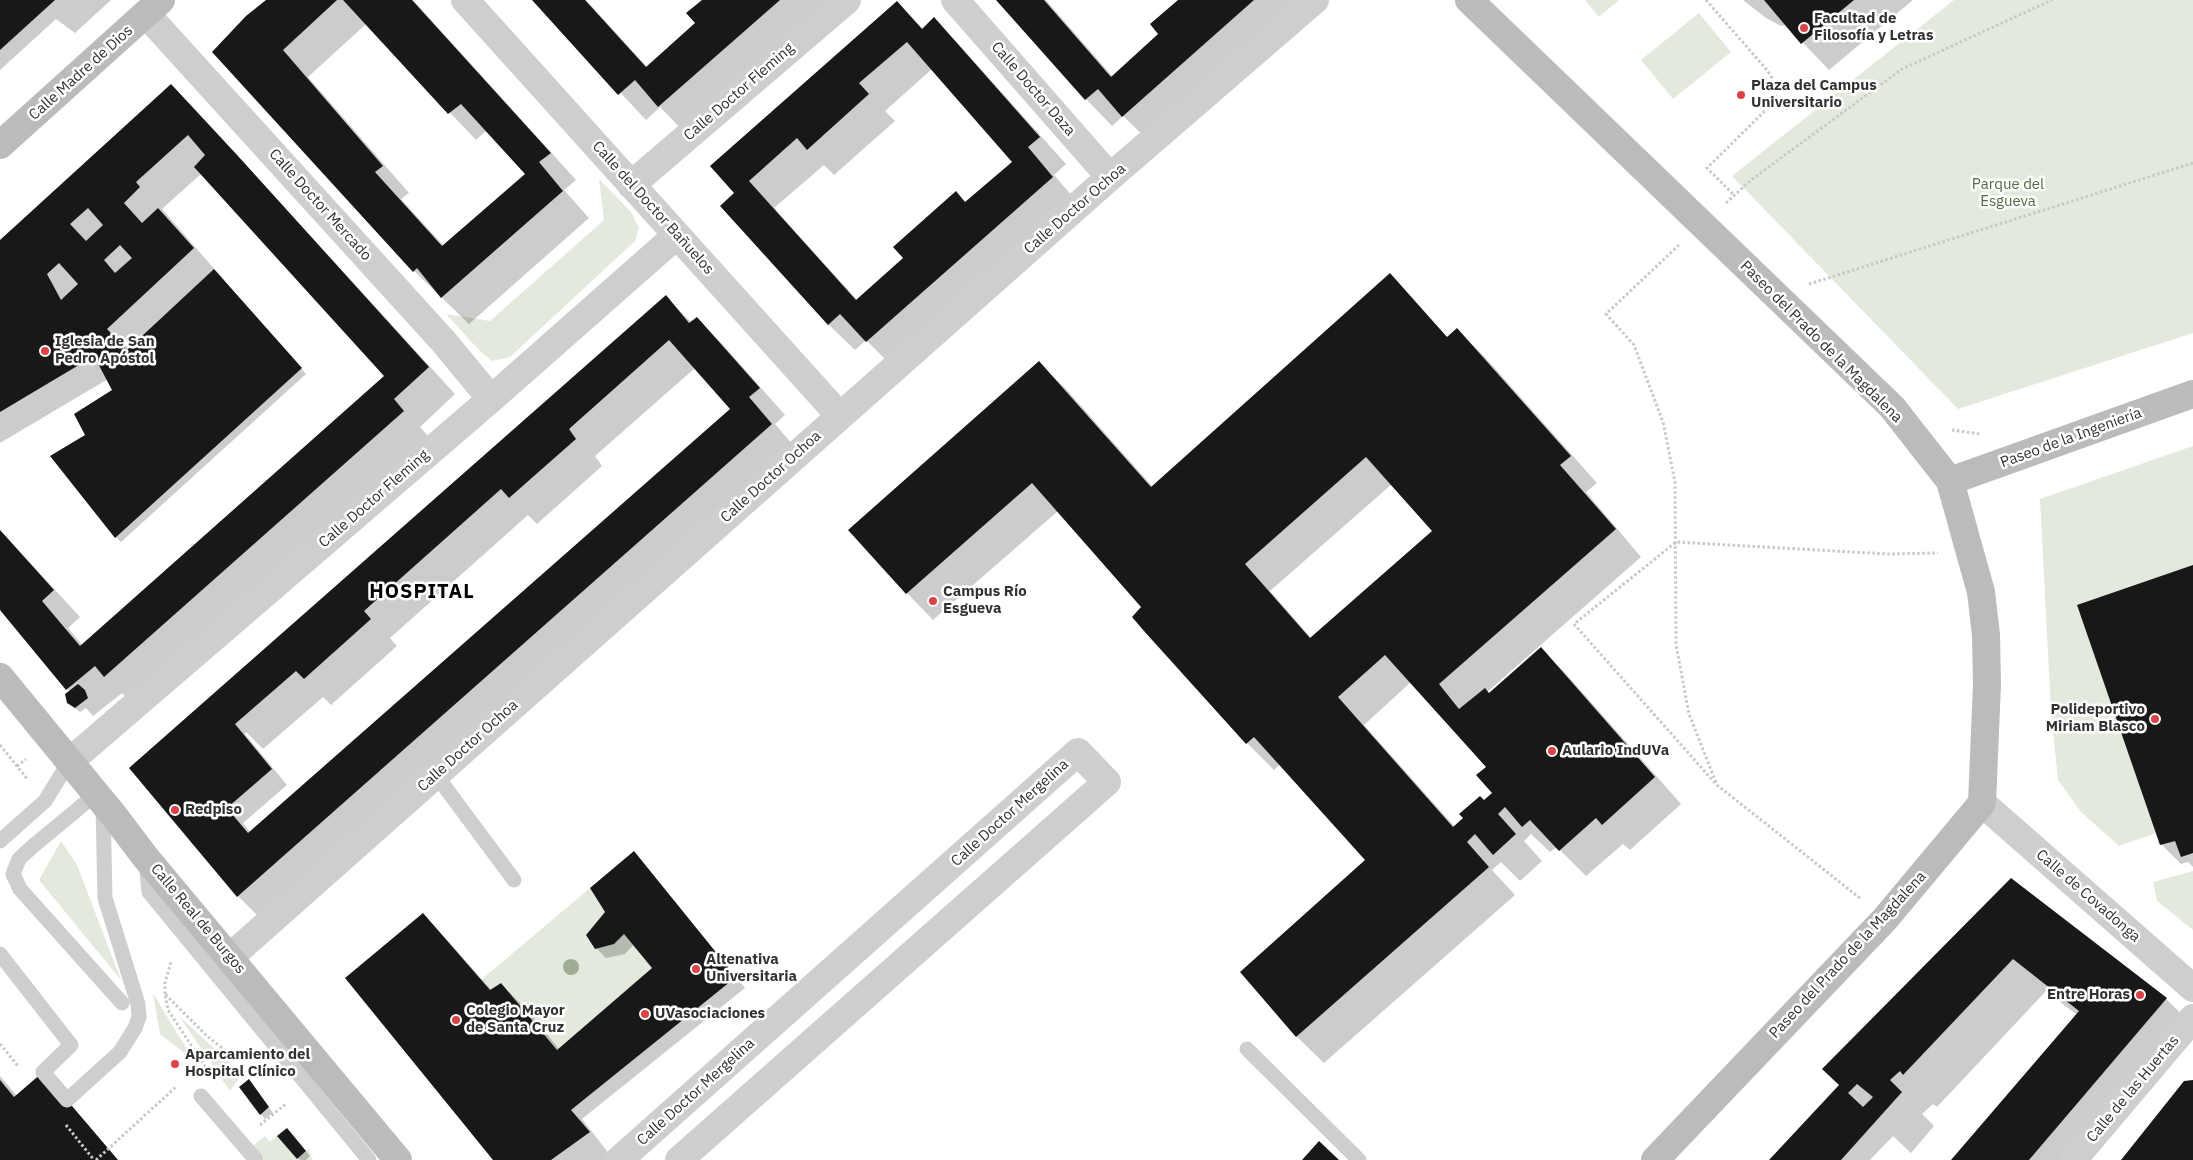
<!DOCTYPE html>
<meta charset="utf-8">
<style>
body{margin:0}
canvas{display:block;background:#fff}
</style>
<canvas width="2193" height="1160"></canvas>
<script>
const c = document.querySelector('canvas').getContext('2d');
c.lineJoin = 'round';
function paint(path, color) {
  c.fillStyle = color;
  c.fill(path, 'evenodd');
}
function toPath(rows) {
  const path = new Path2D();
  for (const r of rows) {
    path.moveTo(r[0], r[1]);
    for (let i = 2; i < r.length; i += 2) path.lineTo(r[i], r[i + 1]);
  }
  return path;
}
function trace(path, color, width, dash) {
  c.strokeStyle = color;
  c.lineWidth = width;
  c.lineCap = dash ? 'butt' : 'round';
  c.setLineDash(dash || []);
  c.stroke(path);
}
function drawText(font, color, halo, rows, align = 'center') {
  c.font = font + ' "IBM Plex Sans",sans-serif';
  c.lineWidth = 5;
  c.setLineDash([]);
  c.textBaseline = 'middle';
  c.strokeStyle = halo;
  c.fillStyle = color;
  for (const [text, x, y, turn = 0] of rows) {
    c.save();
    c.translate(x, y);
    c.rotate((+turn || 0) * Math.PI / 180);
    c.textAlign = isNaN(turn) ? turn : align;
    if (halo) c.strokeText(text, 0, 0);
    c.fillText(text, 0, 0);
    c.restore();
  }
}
const green = toPath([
 [1585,0,1619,0,1599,17],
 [1954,0,2193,0,2193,333,1958,409,1732,176],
 [1699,13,1731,52,1673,99,1641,60],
 [599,179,631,212,639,228,635,241,510,357,492,361,479,350,446,314,490,321,604,220],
 [2193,446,2193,853,2181,857,2175,841,2160,845,2156,833,2119,846,2081,812,2058,780,2051,711,2040,499],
 [61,841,77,865,121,980,39,880],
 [2193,871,2193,930,2157,901,2153,882],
 [590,888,605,912,586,935,594,948,614,944,624,934,652,968,557,1050,501,983,490,990,481,980],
 [153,993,178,1035,195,1061,160,1034],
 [179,1016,242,1074,230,1091],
 [265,1136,270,1142,277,1136,297,1159,309,1149,312,1160,265,1160,253,1146]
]);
const shadow = toPath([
 [0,0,111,0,75,33,56,19,0,70],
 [268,0,413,0,576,180,564,190,589,218,469,324,414,271,246,17],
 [366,24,476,140,487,130,527,174,444,246,401,199,409,193,308,77],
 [534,0,586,0,647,67,697,23,703,0,836,0,685,133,660,107,646,120],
 [997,0,1046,0,1113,77,1160,34,1179,0,1310,0,1150,142,1123,116,1112,126,1086,99],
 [1743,0,1913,0,1829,70,1786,25,1781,26,1766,18],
 [897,3,923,29,934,19,960,46,1066,164,1054,175,1079,204,894,368,866,340,855,350,828,324,735,193],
 [932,69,1014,162,966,203,956,193,905,259,857,300,774,208,824,165,834,175,895,121,885,111],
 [171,86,198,113,455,394,420,427,430,438,131,702,122,693,93,716,86,708,80,712,68,702,70,692,0,608,0,530,80,617,68,628,83,646,386,377,202,173,162,209,306,374,121,542,116,537,87,435,114,390,108,379,0,443,0,241],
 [1390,275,1448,338,1457,330,1484,356,1597,483,1586,492,1641,557,1487,692,1490,694,1541,649,1567,675,1681,804,1630,850,1623,844,1586,876,1557,847,1550,852,1531,834,1524,841,1542,861,1520,881,1501,862,1492,870,1515,895,1324,1063,1297,1037,1242,972,1367,860,1280,764,1274,770,1247,743,1145,630,1143,607,1058,511,933,620,907,593,1039,363,1066,389,1153,487],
 [1392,484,1434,531,1312,639,1270,591],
 [1411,682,1487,767,1494,793,1455,827,1364,725],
 [666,297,692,323,697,318,723,345,785,415,775,424,798,451,264,922,238,896,213,696],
 [695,368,732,410,250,832,243,823,287,785,245,734,246,732,263,749,323,697,331,705,397,646,390,638,528,515,537,524,602,466,595,456],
 [2193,567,2193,867,2188,862,2181,864,2161,844],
 [634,853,745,988,582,1119,614,1160,494,1160,423,915,449,942,492,991,501,984,528,1011,559,1049,654,968,634,944,625,954,606,958,596,948,607,912],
 [2011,880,2166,999,2193,1025,2078,1160,1953,1160,2077,1015,2046,991,1937,1107,1933,1104,1922,1114,1934,1126,1911,1153,1893,1136,1870,1160,1771,1160,1840,1086],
 [0,1076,17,1096,116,1160,0,1160],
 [253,1086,273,1113,265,1119,261,1114],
 [292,1135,310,1156,306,1160,300,1160,279,1136]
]);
const building = toPath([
 [0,0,55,0,0,50],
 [266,0,337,0,283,50,383,166,375,172,442,246,525,174,461,104,448,114,343,0,412,0,551,153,539,162,563,191,441,298,417,268,413,272,212,52,246,16],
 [532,0,585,0,646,67,695,23,686,13,702,0,780,0,658,107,635,80,618,95],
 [996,0,1044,0,1111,77,1158,34,1150,24,1178,0,1254,0,1122,117,1098,89,1085,100],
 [1764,0,1854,0,1801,44],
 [897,1,922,29,934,17,1040,137,1028,147,1053,177,866,342,840,314,828,325,720,206,734,193,710,166],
 [907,42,1012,162,965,202,956,191,893,247,903,258,856,300,749,181,797,138,807,150,869,94,859,83],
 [171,84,238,156,429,367,394,399,404,411,104,677,95,666,66,690,0,610,0,530,54,590,42,601,80,646,384,376,194,167,205,155,188,135,136,182,140,187,124,203,142,223,158,208,194,248,107,329,127,350,214,269,302,368,115,538,50,456,85,435,74,414,112,390,94,356,0,412,0,240],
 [88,208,103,225,86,241,70,224],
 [120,245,132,258,115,273,104,260],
 [59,263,78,284,61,300,47,274],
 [1390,273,1447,337,1457,328,1571,456,1560,465,1616,529,1439,684,1459,709,1485,688,1489,693,1541,647,1655,777,1602,825,1596,818,1559,851,1530,820,1522,827,1505,807,1498,814,1516,834,1493,855,1475,834,1467,842,1489,867,1296,1037,1240,972,1365,860,1254,737,1246,744,1144,631,1132,617,1141,607,1032,483,906,594,848,530,1039,361,1151,487],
 [1366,457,1432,531,1310,638,1245,564],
 [1385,655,1486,767,1476,775,1492,793,1484,800,1480,796,1459,814,1463,818,1453,827,1338,697],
 [666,295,689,323,697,317,760,388,749,397,772,424,237,897,129,768],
 [669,340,730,409,248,833,227,808,272,769,235,724,296,671,304,679,371,619,364,611,501,489,509,498,576,439,569,429],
 [2193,565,2193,853,2181,857,2175,841,2160,845,2077,605],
 [78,684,85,690,88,698,75,708,67,703,65,694],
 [634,851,736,977,571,1110,590,1132,551,1160,493,1160,345,978,423,913,490,990,501,983,557,1050,652,968,624,934,614,944,595,949,586,935,605,912,590,888],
 [2011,878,2167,998,2029,1160,1951,1160,2079,1011,2013,959,1903,1075,1900,1071,1890,1080,1902,1092,1841,1160,1769,1160,1839,1085,1822,1069],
 [1857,1084,1873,1097,1863,1107,1848,1093],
 [43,1072,101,1140,118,1160,0,1160,0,1080,14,1097],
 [249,1079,269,1107,260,1115,239,1087],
 [2193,1080,2193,1160,2121,1160,2184,1081],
 [287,1128,306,1151,297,1159,277,1136],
 [1319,1141,1339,1160,1302,1160]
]);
const path = toPath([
 [1706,0,1767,70,1772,78,1776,97,1773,103,1707,168,1734,195],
 [1726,203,1751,180,1902,69,2052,0],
 [1679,245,1606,314,1634,345,1663,422,1675,482,1676,645,1689,714,1717,785,1861,899],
 [1809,284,2193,163],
 [1952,430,1980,434],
 [0,745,28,780],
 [17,766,26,759],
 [1715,783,1574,624,1676,542,1888,554,1938,553],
 [165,994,165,983,171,962],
 [0,1044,18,1066],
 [208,1071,168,1010,165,994,207,1036,231,1055,239,1060,250,1057],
 [66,1125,94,1160],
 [260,1125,287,1103],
 [96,1160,177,1086]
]);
const lane = toPath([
 [436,775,514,880],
 [96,794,32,847,19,859,13,874,20,889,122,1003],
 [0,841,45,801,69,762],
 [146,862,149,892,369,1160],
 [0,954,71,1045,43,1072,67,1100,120,1052,135,1028,139,1017,138,1004,105,898,103,805],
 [1247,1049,1359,1160],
 [201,1096,256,1160]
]);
const street = toPath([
 [465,0,840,416],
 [955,0,1110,177],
 [146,14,444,342,491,399],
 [631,185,847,0],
 [69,762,491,399,677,235],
 [1982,803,2193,988],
 [230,957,1110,177,1315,0],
 [619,1160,1078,752,1107,782,679,1160],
 [2073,1160,2193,1018]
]);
const secondary = toPath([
 [1469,0,1892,407,1950,481,1981,592,1986,635,1987,684,1982,803,1885,919,1655,1160],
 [0,145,161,0],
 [1950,481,2193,394],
 [0,677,115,817,146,858,398,1160]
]);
const trees = [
 [571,967]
];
const markers = [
 [1804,28,5,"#d84347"],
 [1741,95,5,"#d84347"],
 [45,351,5,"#d84347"],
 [933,601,5,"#d84347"],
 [2155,719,5,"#d84347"],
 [1552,751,5,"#d84347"],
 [175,810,5,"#d84347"],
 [696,969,5,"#d84347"],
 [2140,995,5,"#d84347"],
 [645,1014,5,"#d84347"],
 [456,1020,5,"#d84347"],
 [175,1064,5,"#d84347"]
];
const poiNames = [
 ["Facultad de",1814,19],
 ["Filosofía y Letras",1814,36],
 ["Plaza del Campus",1751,86],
 ["Universitario",1751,103],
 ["Iglesia de San",55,342],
 ["Pedro Apóstol",55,359],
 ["Campus Río",943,592],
 ["Esgueva",943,609],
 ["Polideportivo",2145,710,"right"],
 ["Miriam Blasco",2145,727,"right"],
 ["Aulario IndUVa",1562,751],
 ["Redpiso",185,810],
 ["Altenativa",706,960],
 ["Universitaria",706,977],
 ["Entre Horas",2130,995,"right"],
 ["Colegio Mayor",466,1011],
 ["de Santa Cruz",466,1028],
 ["UVasociaciones",655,1014],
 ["Aparcamiento del",185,1055],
 ["Hospital Clínico",185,1072]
];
const streetNames = [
 ["Calle Madre de Dios",81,73,-42],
 ["Calle Doctor Daza",1033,89,49],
 ["Calle Doctor Fleming",739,92,-41],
 ["Calle Doctor Mercado",320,205,48],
 ["Calle del Doctor Bañuelos",653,208,48],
 ["Calle Doctor Ochoa",1075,209,-41],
 ["Paseo del Prado de la Magdalena",1821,342,45],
 ["Paseo de la Ingeniería",2071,438,-20],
 ["Calle Doctor Ochoa",771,477,-42],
 ["Calle Doctor Fleming",374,499,-41],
 ["Calle Doctor Ochoa",468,746,-42],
 ["Calle Doctor Mergelina",1010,813,-42],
 ["Calle de Covadonga",2088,896,41],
 ["Calle Real de Burgos",198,919,50],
 ["Paseo del Prado de la Magdalena",1848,955,-47],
 ["Calle de las Huertas",2133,1089,-50],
 ["Calle Doctor Mergelina",696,1092,-42]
];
const parkNames = [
 ["Parque del",2008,185],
 ["Esgueva",2008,202]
];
const districtNames = [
 ["HOSPITAL",422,592]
];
paint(green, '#e3e9dd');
paint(shadow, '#0003');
paint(building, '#181818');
trace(path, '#c8c8c8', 3, [2.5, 2.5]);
trace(lane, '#cecece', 15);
trace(street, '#cecece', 28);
trace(secondary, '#bbb', 28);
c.fillStyle = '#a0ad96';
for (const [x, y] of trees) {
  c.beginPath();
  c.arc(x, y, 8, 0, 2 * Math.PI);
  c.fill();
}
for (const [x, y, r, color] of markers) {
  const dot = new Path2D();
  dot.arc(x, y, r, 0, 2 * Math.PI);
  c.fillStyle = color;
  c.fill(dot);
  trace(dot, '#fff', 2);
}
drawText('bold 15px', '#313131', '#fff', poiNames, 'left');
drawText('15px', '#313131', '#fff', streetNames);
drawText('15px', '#526a41', '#fff', parkNames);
c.letterSpacing = '1px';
drawText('bold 20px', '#000', '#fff', districtNames);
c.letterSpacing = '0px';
</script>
